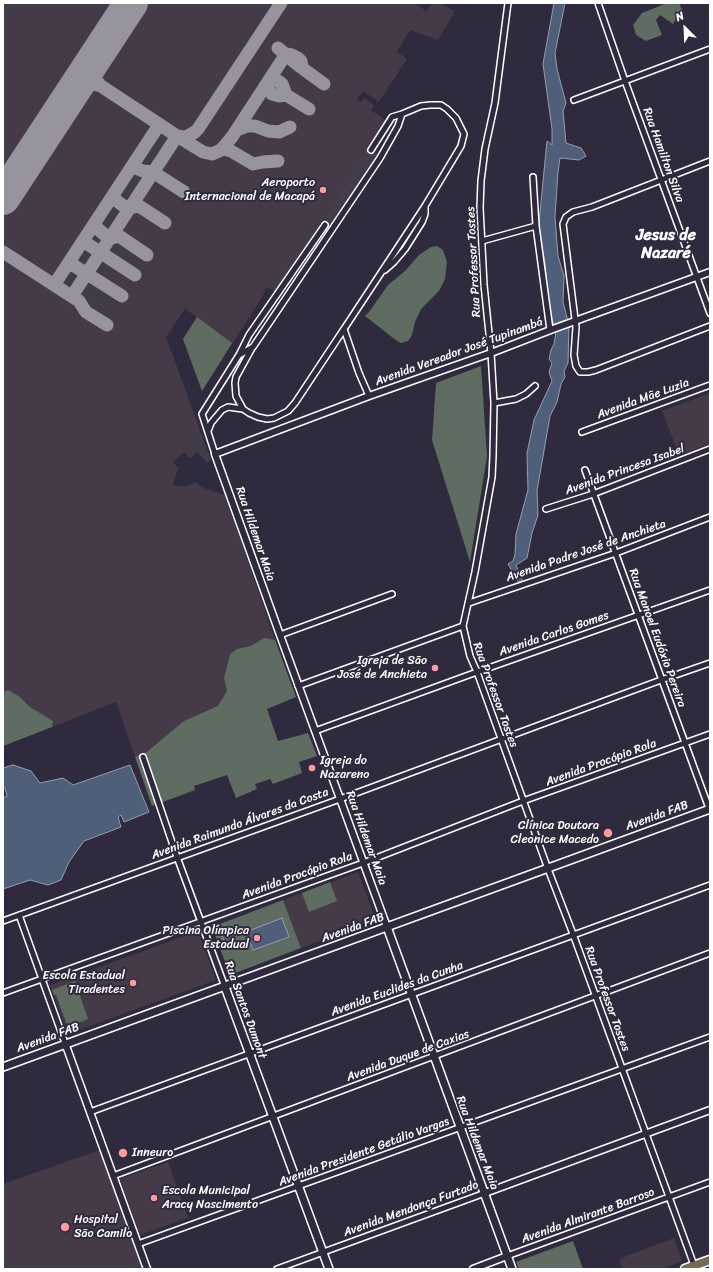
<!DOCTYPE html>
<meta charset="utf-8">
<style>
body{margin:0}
#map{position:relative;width:713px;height:1272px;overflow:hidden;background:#2f2a3d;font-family:Sriracha,sans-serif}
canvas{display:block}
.frame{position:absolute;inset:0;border:4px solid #fff;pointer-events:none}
.north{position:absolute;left:665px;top:8px;width:40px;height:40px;-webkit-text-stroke:3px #2f2a3d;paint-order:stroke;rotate:336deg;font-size:11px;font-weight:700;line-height:16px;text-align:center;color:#fff}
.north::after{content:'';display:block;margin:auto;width:14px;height:18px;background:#fff;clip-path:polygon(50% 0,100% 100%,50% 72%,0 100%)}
</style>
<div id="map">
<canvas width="713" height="1272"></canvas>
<div class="frame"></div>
<div class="north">N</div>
</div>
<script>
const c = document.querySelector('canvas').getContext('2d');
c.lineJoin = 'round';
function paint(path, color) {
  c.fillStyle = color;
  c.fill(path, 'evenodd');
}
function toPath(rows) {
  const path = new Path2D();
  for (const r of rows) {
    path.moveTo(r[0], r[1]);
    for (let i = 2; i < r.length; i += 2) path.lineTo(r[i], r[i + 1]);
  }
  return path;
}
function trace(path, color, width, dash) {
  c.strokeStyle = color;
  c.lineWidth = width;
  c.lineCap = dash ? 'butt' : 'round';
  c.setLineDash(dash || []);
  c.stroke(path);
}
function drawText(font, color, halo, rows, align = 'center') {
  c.font = font + ' Sriracha,sans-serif';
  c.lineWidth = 4;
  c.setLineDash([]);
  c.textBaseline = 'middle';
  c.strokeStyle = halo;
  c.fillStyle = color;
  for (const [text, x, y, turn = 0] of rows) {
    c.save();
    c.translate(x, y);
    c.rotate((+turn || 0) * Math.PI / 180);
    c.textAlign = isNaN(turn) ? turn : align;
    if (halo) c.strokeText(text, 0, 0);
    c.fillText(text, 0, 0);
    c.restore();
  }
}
const built = toPath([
 [3,3,415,3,426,11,432,3,439,3,455,11,438,40,410,30,397,52,407,59,379,102,363,91,357,100,361,102,364,98,374,105,371,110,385,120,367,147,380,156,331,229,323,224,277,293,267,287,263,293,264,294,202,391,183,339,197,317,185,309,166,337,211,460,207,463,197,452,190,458,184,452,173,462,178,468,173,484,178,486,187,486,196,482,201,487,225,495,275,640,296,697,135,757,116,702,3,746],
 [710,393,710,444,679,455,662,411],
 [358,872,376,920,301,948,283,900],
 [198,931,216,980,68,1034,50,985],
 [100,1150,143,1269,3,1269,3,1184],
 [168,1162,188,1218,140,1235,120,1179],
 [674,1238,682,1261,662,1269,622,1269,619,1259]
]);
const green = toPath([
 [667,3,679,3,682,10,673,24,660,15,656,20,662,35,646,41,636,35,633,25,642,13],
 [437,246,443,250,447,262,445,279,439,291,421,309,415,322,412,335,408,341,401,343,397,341,365,316,369,312,388,285,405,271,419,255,431,247],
 [197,317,232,343,202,391,183,339],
 [481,366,487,456,470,562,432,440,436,383],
 [264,638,275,640,296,697,267,709,278,741,308,733,317,756,299,762,302,773,273,784,270,779,255,784,257,789,236,798,227,775,194,786,195,790,152,806,135,757,147,752,184,721,218,706,227,691,224,678,230,654,237,649,251,646],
 [8,690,20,697,30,707,53,721,52,727,3,746,3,692],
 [330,882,337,901,309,912,302,893],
 [283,900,301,948,230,975,212,927],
 [75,981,88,1019,68,1027,56,995,54,995,52,990],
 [573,1241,583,1269,519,1269,516,1262]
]);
const water = toPath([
 [554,3,565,3,555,53,557,69,566,103,563,111,566,143,581,148,586,156,579,160,560,158,558,172,555,217,558,256,564,276,563,302,569,325,568,363,564,371,565,377,561,384,557,402,550,416,537,491,538,515,532,533,527,558,516,565,523,582,519,583,508,564,513,561,515,555,516,534,528,490,527,453,534,420,552,381,549,372,552,363,549,359,551,350,554,344,556,332,549,309,545,263,543,252,541,244,539,222,547,141,552,145,552,129,543,64,554,3],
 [13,765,31,771,40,783,63,778,73,785,130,765,149,812,124,822,121,815,118,817,121,827,84,841,69,862,61,880,48,885,30,880,3,889,3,798,7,796,5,788,3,787,3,768,13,765],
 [282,918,289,937,253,950,246,932,282,918],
 [230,926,237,945,227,949,220,930,230,926]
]);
const taxiway = toPath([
 [278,48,298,65,324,84],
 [96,56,93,72,95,79,101,86],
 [270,79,278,81,282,84,286,95],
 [265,86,272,94,279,96,286,95,309,109],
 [73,92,85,84,94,84,101,86,177,136,184,137,188,136,195,132,198,129,281,3],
 [237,130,247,126,255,126,268,131,279,132,290,127],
 [177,136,203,152,212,154,221,150,232,137,286,54,292,55,298,58,301,61,302,67],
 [223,149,231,151,253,164,263,162,278,161],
 [134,164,138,169,143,171,153,172,184,192],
 [113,195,117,201,122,205,130,208,139,206,165,223],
 [94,224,98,229,106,236,112,238,119,236,147,255],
 [82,242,86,243,135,275],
 [3,252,79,301,86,312,107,325],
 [67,266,73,265,122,296],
 [54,285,159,125],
 [72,296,177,136]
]);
const runway = toPath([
 [3,198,131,3]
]);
const minorTunnel = toPath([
 [325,225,371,150]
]);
const minor = toPath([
 [508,3,495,103,485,149,481,181,480,208,484,285,491,353,494,403,493,456,492,477,475,572,463,626,470,656,477,672,548,869,573,934,695,1268],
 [598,3,625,81,710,313],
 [574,100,710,49],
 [710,161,592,207,573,212,566,217,563,224,576,327,574,355,576,366,580,372,588,372,596,370,710,326],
 [533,177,536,226,550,330],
 [482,241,536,226],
 [385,270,394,262,405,249,422,222,425,214,425,207],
 [252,348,236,377,235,383,236,396,243,409,249,413,258,417,267,419,274,418,288,411,295,403,344,329],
 [239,355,253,347,380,158,398,126,402,114],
 [369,396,359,373,344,329,425,206,461,146,464,134,456,118,447,109,441,105,430,105,421,106,402,114,392,117,371,150],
 [494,403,516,399,526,394,535,386],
 [208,431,211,423,222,410,228,407,243,409],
 [582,432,710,385],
 [215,454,202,414,239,355,249,335,325,225],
 [585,470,710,811],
 [546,509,593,494,710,449],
 [469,603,616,553,710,517],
 [280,635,392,594],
 [298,686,463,626],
 [315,731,477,672,710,590],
 [143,757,177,857,225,987],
 [19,915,65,1043],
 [3,921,340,799,661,680,710,663],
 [3,993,363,863,523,801,710,734],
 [90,1112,710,885],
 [113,1176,710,953],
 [138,1244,710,1037],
 [507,1256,710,1182],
 [277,1269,485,1193]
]);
const tertiary = toPath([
 [387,927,280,635,215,454,369,396,491,353,553,329,710,272],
 [65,1043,147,1269],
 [485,1193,710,1110],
 [473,1269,507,1256]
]);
const secondary = toPath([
 [387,927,512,1269],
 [225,987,329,1269],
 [3,1067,710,809]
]);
const primary = toPath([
 [685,1269,710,1260]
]);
const markers = [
 [323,190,4,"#ff9aa2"],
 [435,668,4,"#ff9aa2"],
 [312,768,4,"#ff9aa2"],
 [608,833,5,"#ff9aa2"],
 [257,938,4,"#ff9aa2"],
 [133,983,4,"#ff9aa2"],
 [123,1153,5,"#ff9aa2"],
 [154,1198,4,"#ff9aa2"],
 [65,1227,5,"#ff9aa2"]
];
const streetNames = [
 ["Rua Hamilton Silva",663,155,70],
 ["Rua Professor Tostes",474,262,-93],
 ["Avenida Vereador José Tupinambá",459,352,-20],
 ["Avenida Mãe Luzia",643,399,-20],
 ["Avenida Princesa Isabel",625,470,-20],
 ["Rua Hildemar Maia",255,534,71],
 ["Avenida Padre José de Anchieta",586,551,-19],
 ["Avenida Carlos Gomes",554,634,-19],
 ["Rua Manoel Eudóxio Pereira",657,638,70],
 ["Rua Professor Tostes",495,695,70],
 ["Avenida Procópio Rola",601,763,-20],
 ["Avenida FAB",657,816,-20],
 ["Avenida Raimundo Álvares da Costa",240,824,-20],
 ["Rua Hildemar Maia",366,838,70],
 ["Avenida Procópio Rola",297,876,-20],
 ["Avenida FAB",353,928,-20],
 ["Avenida Euclides da Cunha",397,989,-20],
 ["Rua Professor Tostes",607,999,70],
 ["Rua Santos Dumont",245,1010,70],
 ["Avenida FAB",48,1038,-20],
 ["Avenida Duque de Caxias",408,1056,-20],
 ["Rua Hildemar Maia",477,1143,69],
 ["Avenida Presidente Getúlio Vargas",364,1152,-20],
 ["Avenida Mendonça Furtado",411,1209,-20],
 ["Avenida Almirante Barroso",588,1216,-20]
];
const poiNames = [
 ["Aeroporto",315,183],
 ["Internacional de Macapá",315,197],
 ["Igreja de São",427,661],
 ["José de Anchieta",427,675],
 ["Igreja do",320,761,"left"],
 ["Nazareno",320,775,"left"],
 ["Clínica Doutora",599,826],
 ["Cleonice Macedo",599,840],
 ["Piscina Olímpica",249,931],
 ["Estadual",249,945],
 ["Escola Estadual",125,976],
 ["Tiradentes",125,990],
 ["Inneuro",132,1153,"left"],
 ["Escola Municipal",162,1191,"left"],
 ["Aracy Nascimento",162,1205,"left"],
 ["Hospital",74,1220,"left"],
 ["São Camilo",74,1234,"left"]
];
const districtNames = [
 ["Jesus de",666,236],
 ["Nazaré",666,254]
];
paint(built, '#443a48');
paint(green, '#5f6c62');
paint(water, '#4f5f79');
trace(water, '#959faf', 1);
trace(taxiway, '#97949e', 13);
trace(runway, '#97949e', 34);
trace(minorTunnel, '#443f50', 5, [5, 2.5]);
trace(minor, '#fff', 8);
trace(tertiary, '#fff', 9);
trace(secondary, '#fff', 10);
trace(primary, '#fff', 11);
trace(minor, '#2f2a3d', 5);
trace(tertiary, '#2f2a3d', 6);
trace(secondary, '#2f2a3d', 7);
trace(primary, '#776a54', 8);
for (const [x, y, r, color] of markers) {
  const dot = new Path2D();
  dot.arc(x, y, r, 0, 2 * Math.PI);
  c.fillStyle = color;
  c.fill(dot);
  trace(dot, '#2f2a3d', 1.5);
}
drawText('12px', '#fff', '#2f2a3d', streetNames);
drawText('12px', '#fff', '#2f2a3d', poiNames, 'right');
drawText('bold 16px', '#fff', '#2f2a3d', districtNames);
</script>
